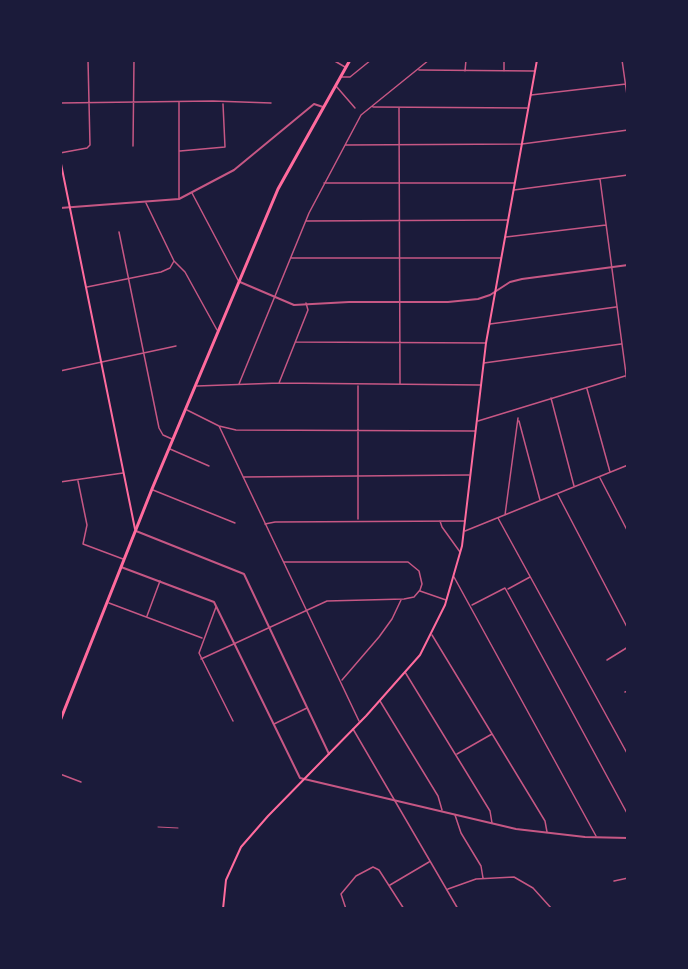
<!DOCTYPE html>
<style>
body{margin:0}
#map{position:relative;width:688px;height:969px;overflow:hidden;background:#1b1b3a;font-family:Inter,sans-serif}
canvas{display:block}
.frame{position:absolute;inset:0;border:62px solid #1b1b3a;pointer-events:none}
</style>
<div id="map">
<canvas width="688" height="969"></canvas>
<div class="frame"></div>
</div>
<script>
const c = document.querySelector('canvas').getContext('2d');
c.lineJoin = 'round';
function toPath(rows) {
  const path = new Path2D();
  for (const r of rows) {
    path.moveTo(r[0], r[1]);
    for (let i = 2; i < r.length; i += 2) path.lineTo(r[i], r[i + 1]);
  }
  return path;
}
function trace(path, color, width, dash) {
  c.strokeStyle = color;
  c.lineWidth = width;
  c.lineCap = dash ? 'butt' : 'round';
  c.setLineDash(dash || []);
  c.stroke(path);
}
const service = toPath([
 [158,827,178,828]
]);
const minor = toPath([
 [333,60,345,67],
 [622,60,628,102],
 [419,70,534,71],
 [465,71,466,60],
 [504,71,504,60],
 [342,77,350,77,371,60],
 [336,86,355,108],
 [531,95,626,84],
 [179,102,179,199],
 [60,103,213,101,271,103],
 [373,107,527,108],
 [399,108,400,383],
 [346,145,522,144,628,130],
 [133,146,134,60],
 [180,151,225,147,223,104],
 [60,153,87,148,90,145,88,60],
 [600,179,628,389],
 [324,183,514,183],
 [514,190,628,175],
 [192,193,239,282],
 [146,203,174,261,185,272,217,330],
 [306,221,508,220],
 [119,232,159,428,163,435,172,439],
 [506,237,606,225],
 [291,258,501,258],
 [87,287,161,272,170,268,174,261],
 [490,324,616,307],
 [296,342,486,343],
 [484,363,621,344],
 [60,371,176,346],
 [279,383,308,310,306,303],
 [239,384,309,213,361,115,429,60],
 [197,386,279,383,480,385],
 [358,386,358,519],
 [587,389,610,472],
 [551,398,574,486],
 [187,410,219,426,236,430,475,431],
 [478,421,625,376],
 [519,421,540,500],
 [219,426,359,721],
 [170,449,209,466],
 [243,477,469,475],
 [600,478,628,532],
 [78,481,87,525,83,544,123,559],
 [60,482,123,473],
 [153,490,235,523],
 [558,495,628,629],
 [505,515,518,418],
 [498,518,628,755],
 [440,521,442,527,460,552],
 [265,524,275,522,464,521],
 [465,531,628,465],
 [284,562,408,562,419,571,422,584,420,590],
 [454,577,596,836],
 [508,589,530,577],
 [420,591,446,600],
 [109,603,202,638],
 [472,605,505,588,628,815],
 [216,607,199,653,233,721],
 [147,616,160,581],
 [432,635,545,821,547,832],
 [201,659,327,601,404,599,414,597,420,590],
 [607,660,628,647],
 [405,672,490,811,492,823],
 [342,680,379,637,392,619,401,600],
 [625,692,628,691],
 [380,701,438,796,442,810],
 [274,724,307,708],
 [353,729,458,909],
 [457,754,492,734],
 [60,774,81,782],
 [455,815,461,833,481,866,483,878],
 [614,881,628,878],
 [390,885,429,862],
 [448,889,476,879,514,877,533,888,552,909],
 [346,909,341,894,356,876,373,867,379,870,404,909]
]);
const tertiary = toPath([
 [60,208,179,199,234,170,314,104,323,107],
 [240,282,294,305,349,302,448,302,478,299,490,295,510,282,522,279,628,265],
 [136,531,244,574,329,754],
 [121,567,214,602,300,778,516,829,585,837,628,838]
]);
const secondary = toPath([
 [60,159,135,529],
 [223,909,226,880,241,847,268,816,366,716,420,655,445,605,462,546,486,343,537,60]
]);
const primary = toPath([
 [60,721,152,489,278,189,350,60]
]);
trace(service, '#c65784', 1);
trace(minor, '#c65784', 1.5);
trace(tertiary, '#c65784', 2);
trace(secondary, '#ff6b9d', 2);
trace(primary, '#ff6b9d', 3);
</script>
